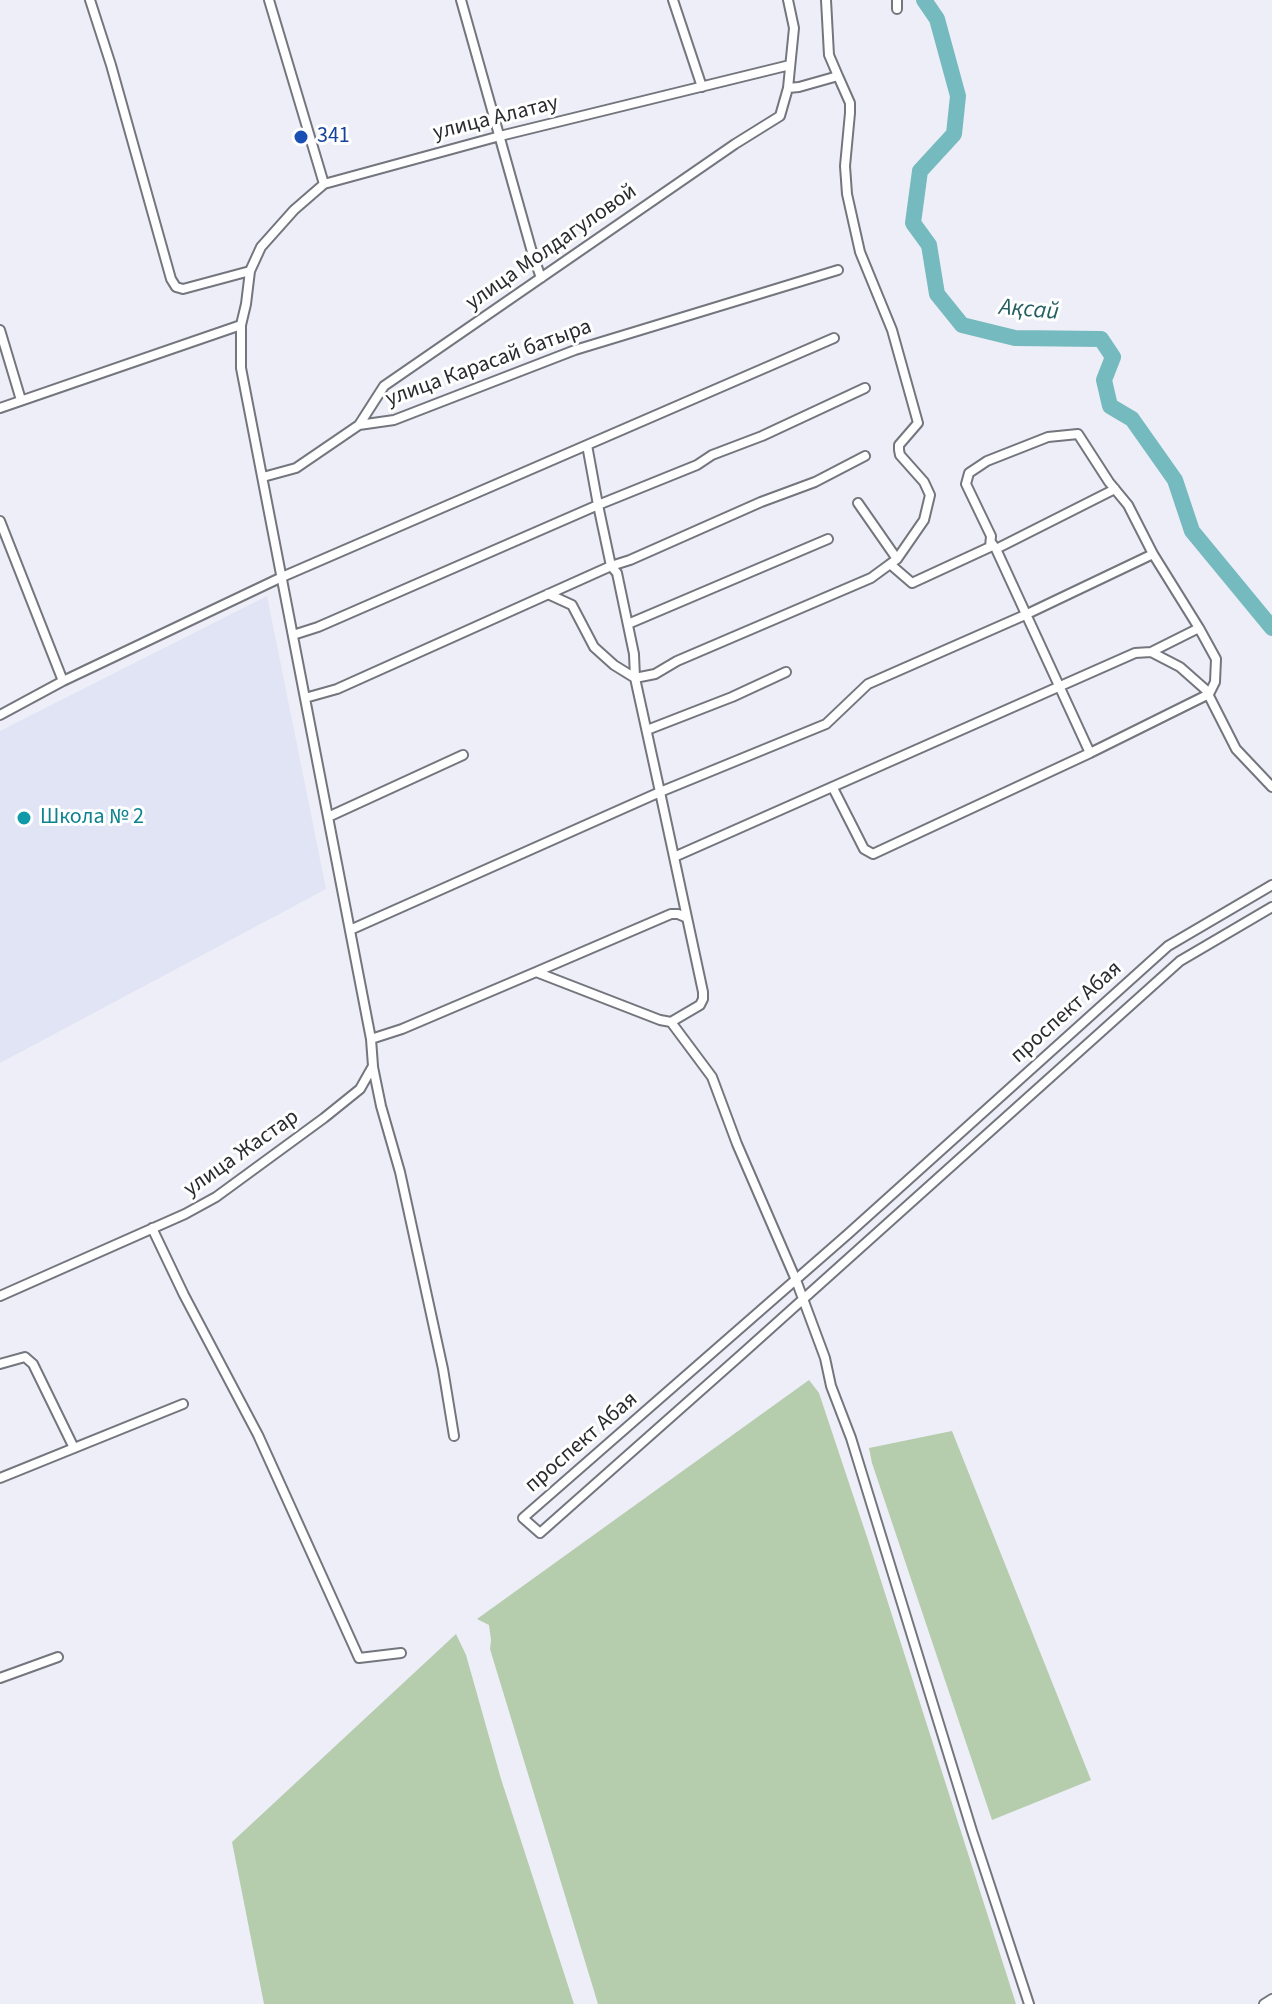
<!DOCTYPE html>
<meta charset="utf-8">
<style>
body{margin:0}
canvas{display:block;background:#edeef7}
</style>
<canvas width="1272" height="2004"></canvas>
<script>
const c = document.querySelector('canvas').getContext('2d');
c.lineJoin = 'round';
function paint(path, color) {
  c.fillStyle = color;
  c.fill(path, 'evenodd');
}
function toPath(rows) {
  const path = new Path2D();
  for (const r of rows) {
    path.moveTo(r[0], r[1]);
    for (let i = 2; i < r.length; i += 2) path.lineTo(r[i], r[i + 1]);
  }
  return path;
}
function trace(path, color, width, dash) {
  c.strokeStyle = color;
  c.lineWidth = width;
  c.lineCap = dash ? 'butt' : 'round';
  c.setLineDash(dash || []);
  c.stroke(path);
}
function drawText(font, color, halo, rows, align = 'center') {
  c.font = font + ' "Source Sans 3",sans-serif';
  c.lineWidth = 6;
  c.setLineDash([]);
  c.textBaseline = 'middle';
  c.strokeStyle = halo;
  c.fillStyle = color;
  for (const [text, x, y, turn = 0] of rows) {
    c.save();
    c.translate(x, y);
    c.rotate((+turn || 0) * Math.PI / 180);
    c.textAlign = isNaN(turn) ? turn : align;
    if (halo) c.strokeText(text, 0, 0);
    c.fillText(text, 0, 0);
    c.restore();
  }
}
const built = toPath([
 [267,596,326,889,0,1063,0,731]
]);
const green = toPath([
 [809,1380,819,1393,868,1540,1016,2004,598,2004,490,1649,491,1640,489,1625,477,1619],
 [952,1431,1091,1780,992,1820,872,1463,869,1448],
 [456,1634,466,1655,501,1779,574,2004,264,2004,232,1842]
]);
const river = toPath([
 [924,0,937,19,958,96,954,134,920,171,913,223,929,245,937,294,962,325,1015,338,1101,339,1113,357,1104,380,1110,406,1132,419,1175,480,1192,531,1272,628]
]);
const minor = toPath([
 [90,0,111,65,171,279,176,287,183,289,250,271],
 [269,0,324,184],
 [461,0,532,252,541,278],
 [673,0,702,87],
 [897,0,897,9],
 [788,88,799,87,838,76,829,55,826,0],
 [0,330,21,400],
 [865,388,762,436,712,455,697,465,598,505,611,566,617,573,634,654,635,678,660,792,826,724,868,684,1025,615,1153,554],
 [0,408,241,325],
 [359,425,384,386,735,144,780,116,788,88,794,28,788,0],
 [263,477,296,468,359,425,394,420,575,350,838,270],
 [858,503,897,559],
 [0,521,63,681],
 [996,549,1115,489],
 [890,564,912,583,990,547,991,536,966,484,969,473,987,461,1048,437,1078,434,1109,482,1128,505,1153,554,1199,628,1216,659,1215,682,1209,694,1090,753,996,549,991,542],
 [548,594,572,605,594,647,614,665,635,678,655,674,677,661,871,578,897,559,924,520,930,495,924,482,900,455,899,450,899,445,918,423,892,330,860,252,847,194,845,166,850,113,850,103,838,76],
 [628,624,828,539],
 [293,635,318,627,598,505,587,445,834,338],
 [1151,652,1199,628],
 [305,698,337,689,611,566,630,560,761,502,815,482,865,456],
 [0,715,63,681,282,577,587,445],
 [647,730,732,697,786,672],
 [833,788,864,849,873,854,1090,753],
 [328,817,463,755],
 [1272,885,1168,946,848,1234,523,1518,540,1533,742,1354,1180,961,1272,907],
 [350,930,660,792,674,857,1135,653,1151,652,1180,667,1206,690,1236,749,1272,787],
 [536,972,671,914,678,914,685,917],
 [671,1022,712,1077,737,1144,796,1280,825,1358,831,1386,851,1438,972,1831,1029,2004],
 [371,1039,402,1029,536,972,660,1020,671,1022,700,1005,703,999,703,992,674,857],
 [373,1067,381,1106,400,1172,443,1369,454,1436],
 [152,1228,184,1295,258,1435,359,1658,401,1653],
 [0,1296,185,1214,216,1197,324,1118,360,1089,373,1066,371,1039,241,368,241,325,246,304,250,271,261,247,294,210,324,184,500,136,790,65],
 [0,1364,25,1357,33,1364,74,1448],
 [0,1478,183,1404],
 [0,1678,58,1657],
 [1264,2004,1272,1999]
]);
const markers = [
 [301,137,8,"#1a4fb4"],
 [24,818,8,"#0f9aa8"]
];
const streetNames = [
 ["улица Алатау",496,119,-14],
 ["улица Молдагуловой",552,248,-35],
 ["улица Карасай батыра",489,364,-20],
 ["проспект Абая",1067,1013,-42],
 ["улица Жастар",242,1154,-35],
 ["проспект Абая",582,1443,-41]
];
const transitNames = [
 ["341",317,137]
];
const cultureNames = [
 ["Школа № 2",40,818]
];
const waterNames = [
 ["Ақсай",1029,311,5]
];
paint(built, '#e0e4f4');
paint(green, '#b5ccad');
trace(river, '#75babe', 16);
trace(minor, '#74767e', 12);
trace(minor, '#fff', 8);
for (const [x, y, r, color] of markers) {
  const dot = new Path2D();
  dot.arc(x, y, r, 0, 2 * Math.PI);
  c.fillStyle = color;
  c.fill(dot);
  trace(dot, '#fff', 3);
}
drawText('22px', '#2a2b2e', '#fff', streetNames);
drawText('22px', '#164399', '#fff', transitNames, 'left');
drawText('22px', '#0d838f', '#fff', cultureNames, 'left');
drawText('italic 24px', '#235e61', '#fff', waterNames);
</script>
